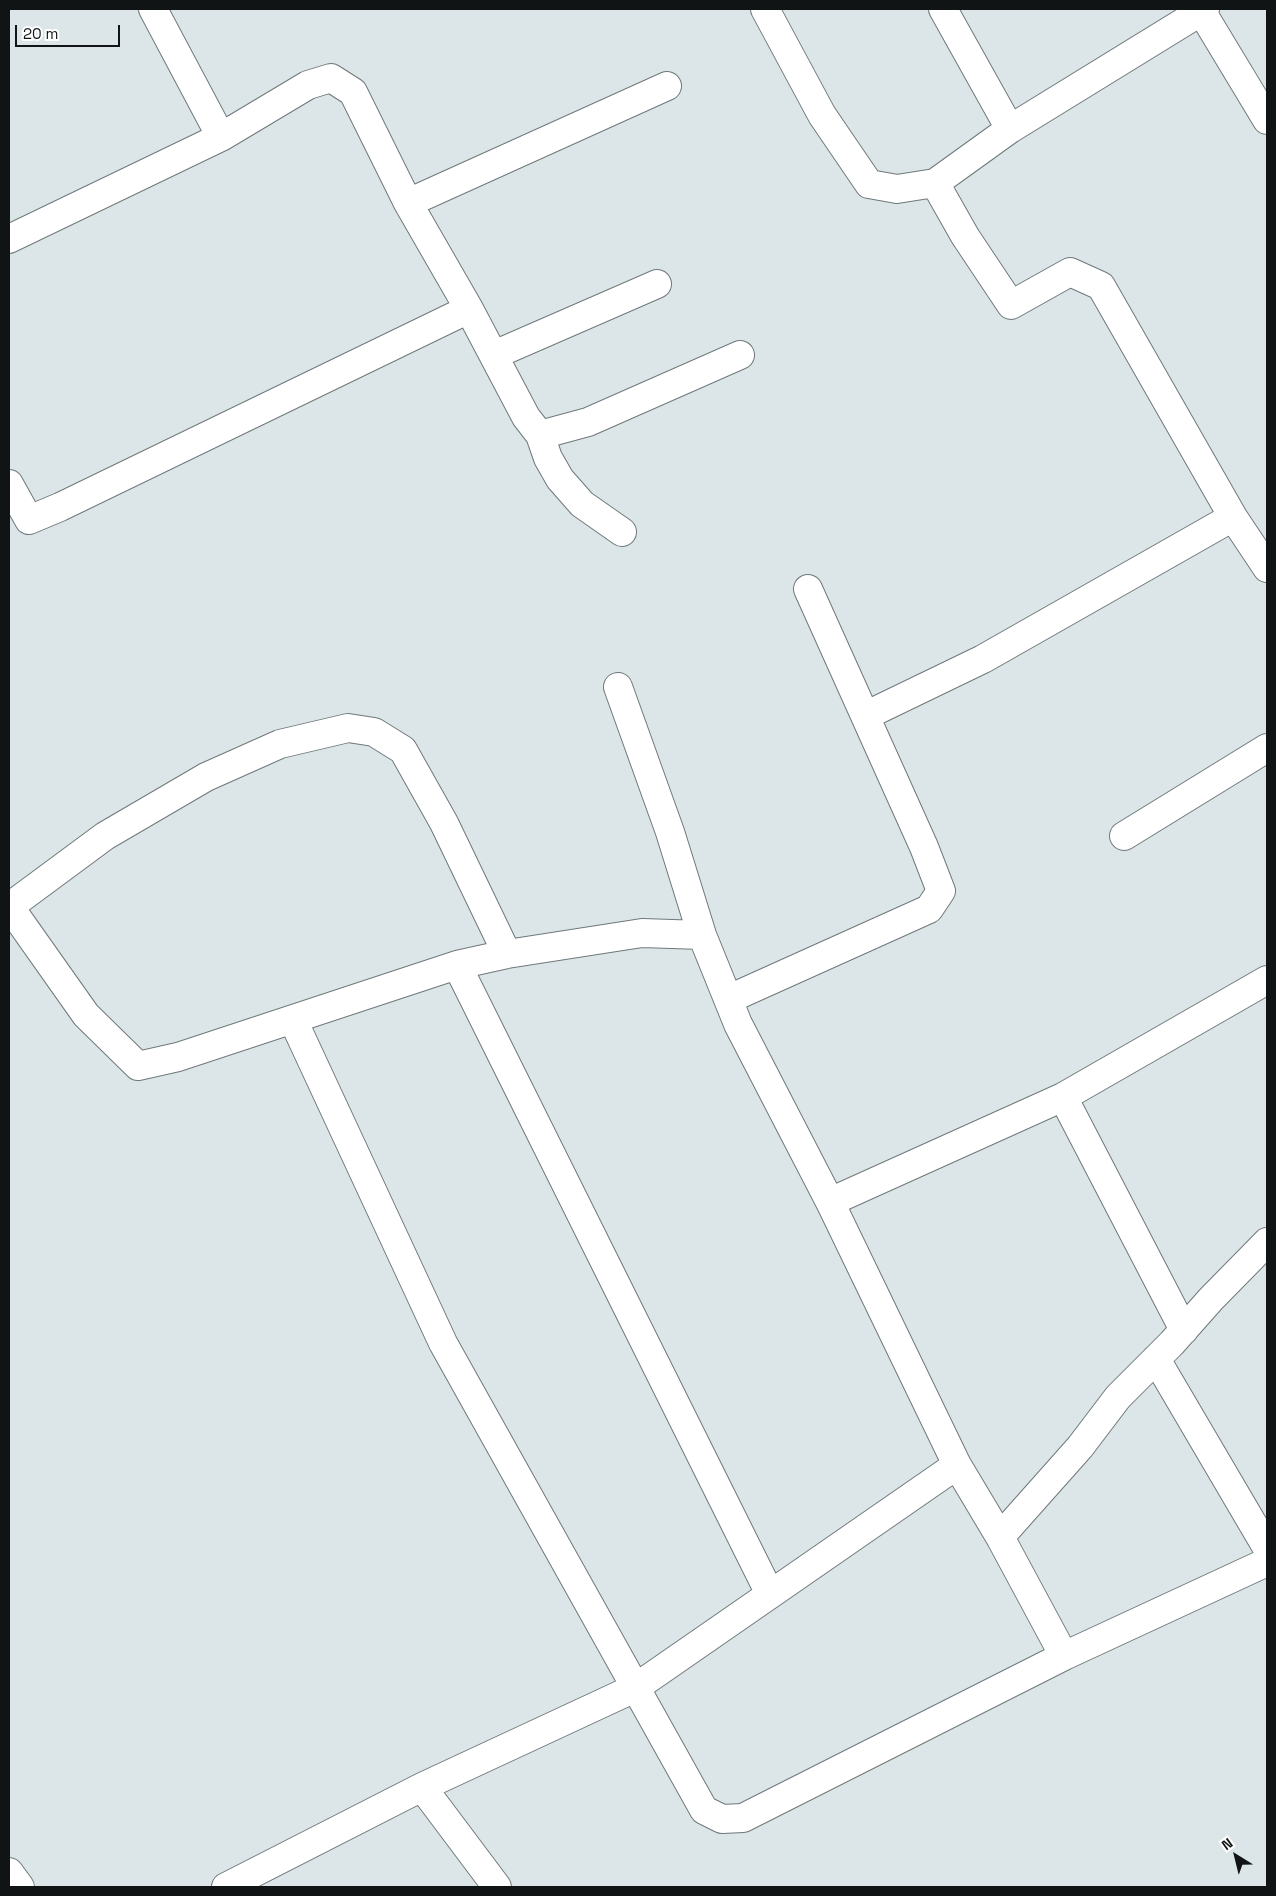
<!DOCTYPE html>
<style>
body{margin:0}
#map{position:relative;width:1276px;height:1896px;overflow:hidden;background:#dce6e9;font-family:"Space Grotesk",sans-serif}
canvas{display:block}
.frame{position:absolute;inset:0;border:10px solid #111415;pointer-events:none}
.north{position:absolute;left:1211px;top:1831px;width:50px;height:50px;-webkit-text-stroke:4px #fff;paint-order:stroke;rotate:324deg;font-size:14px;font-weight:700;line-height:20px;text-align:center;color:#111415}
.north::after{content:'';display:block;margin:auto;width:18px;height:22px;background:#111415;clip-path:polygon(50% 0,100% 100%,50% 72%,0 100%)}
.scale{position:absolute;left:15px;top:25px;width:105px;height:22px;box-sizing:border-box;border:2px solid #111415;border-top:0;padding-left:6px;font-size:15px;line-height:18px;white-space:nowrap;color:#111415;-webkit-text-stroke:4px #fff;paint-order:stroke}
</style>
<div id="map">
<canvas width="1276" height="1896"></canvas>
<div class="frame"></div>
<div class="north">N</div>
<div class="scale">20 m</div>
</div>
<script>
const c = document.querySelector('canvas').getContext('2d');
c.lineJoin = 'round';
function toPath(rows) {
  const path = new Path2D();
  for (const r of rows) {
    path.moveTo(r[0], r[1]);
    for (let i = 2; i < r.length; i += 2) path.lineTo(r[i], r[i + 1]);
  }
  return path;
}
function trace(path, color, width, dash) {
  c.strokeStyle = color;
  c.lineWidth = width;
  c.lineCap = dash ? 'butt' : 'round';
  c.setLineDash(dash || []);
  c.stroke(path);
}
const minor = toPath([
 [153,9,221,137],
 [765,9,822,115,869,184,897,189,935,183,1010,129,1205,9],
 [943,9,1010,129],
 [1200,9,1267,120],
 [935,183,965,236,1011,305,1070,272,1101,286,1233,517,1267,568],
 [408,203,667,86],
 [9,239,221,137,308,85,331,78,353,92,408,203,469,309,526,417,540,435,588,422,740,355],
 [494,355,657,284],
 [540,435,548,458,560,479,582,504,622,532],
 [9,484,29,520,60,507,469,309],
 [618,687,670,832,702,935,738,1024,830,1202,957,1465,1000,1537,1064,1656],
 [865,716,983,659,1233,517],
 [1124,836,1267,748],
 [9,906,86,1015,138,1066,178,1057,457,965,507,954,642,933,702,935],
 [9,907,105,836,206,777,280,744,348,728,374,732,403,750,444,823,507,954],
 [457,965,770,1594],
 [729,999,929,909,941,891,924,847,808,589],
 [293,1020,443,1343,704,1810,722,1819,743,1818,1064,1656,1267,1562],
 [1063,1097,1184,1330],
 [830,1202,1063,1097,1267,980],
 [1156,1359,1267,1548],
 [1000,1537,1080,1447,1118,1397,1172,1343,1211,1299,1267,1242],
 [422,1787,497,1887],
 [9,1872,20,1887],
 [226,1887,422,1787,635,1688,957,1465]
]);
trace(minor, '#6f787a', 30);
trace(minor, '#fff', 28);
</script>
